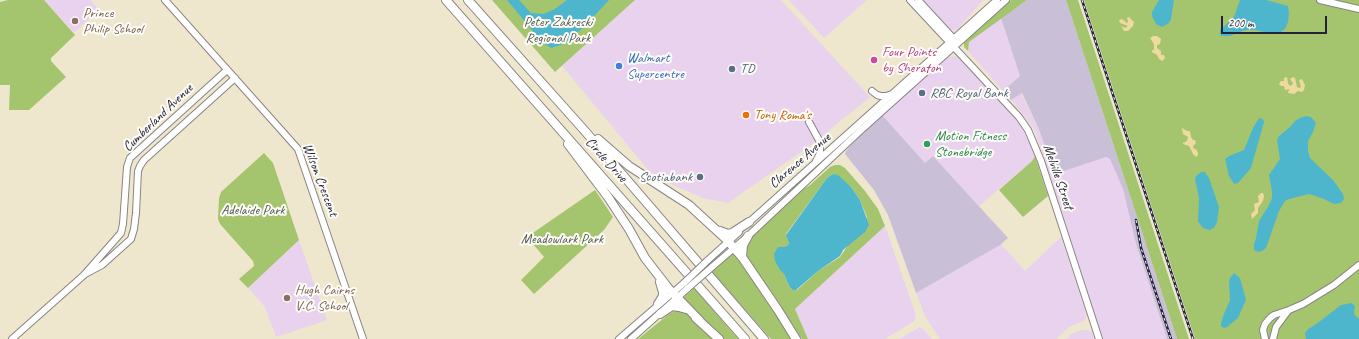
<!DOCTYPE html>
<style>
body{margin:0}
#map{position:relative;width:1359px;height:339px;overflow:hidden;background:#efe7cd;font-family:Caveat,sans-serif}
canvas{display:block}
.scale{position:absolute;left:1221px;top:16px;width:106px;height:18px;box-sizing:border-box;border:2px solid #22223b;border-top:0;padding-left:5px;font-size:12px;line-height:14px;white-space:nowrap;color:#22223b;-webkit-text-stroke:3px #fdfcf7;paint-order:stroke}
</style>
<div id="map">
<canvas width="1359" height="339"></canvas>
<div class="scale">200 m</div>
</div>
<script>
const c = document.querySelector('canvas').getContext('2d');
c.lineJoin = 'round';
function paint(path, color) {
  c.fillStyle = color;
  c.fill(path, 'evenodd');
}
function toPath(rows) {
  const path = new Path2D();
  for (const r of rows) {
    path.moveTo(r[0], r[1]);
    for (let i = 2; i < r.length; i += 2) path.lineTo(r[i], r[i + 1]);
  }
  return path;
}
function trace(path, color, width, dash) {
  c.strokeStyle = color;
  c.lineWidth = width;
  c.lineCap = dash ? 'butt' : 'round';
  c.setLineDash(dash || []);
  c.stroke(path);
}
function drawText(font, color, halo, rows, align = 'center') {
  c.font = font + ' Caveat,sans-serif';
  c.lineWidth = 4;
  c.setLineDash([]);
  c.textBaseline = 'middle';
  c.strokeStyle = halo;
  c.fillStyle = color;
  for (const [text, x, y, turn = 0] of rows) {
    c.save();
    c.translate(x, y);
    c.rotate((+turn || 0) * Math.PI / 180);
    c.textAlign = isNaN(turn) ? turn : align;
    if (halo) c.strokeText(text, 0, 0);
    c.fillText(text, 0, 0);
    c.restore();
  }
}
const built = toPath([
 [44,0,91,0,99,10,74,33],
 [635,0,781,0,870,97,811,145,728,203,703,198,675,186,649,171,562,66],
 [789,0,867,0,824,38],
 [923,0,983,0,957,30,950,30],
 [1001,18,1020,76,1003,91,968,51,969,42],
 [955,56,961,59,1018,122,1028,139,1035,156,1032,161,979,206,933,156,925,163,882,115,942,61,950,57],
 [1021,93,1038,127,1055,174,1106,157,1110,159,1123,189,1136,244,1167,339,1102,339,1052,181,1038,140,1034,129,1028,121,1011,100],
 [885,226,916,315,915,319,913,322,885,339,808,339,795,309],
 [1061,237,1087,316,1084,321,1069,327,1056,339,940,339,937,335,925,316,916,293,1001,244,1025,271],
 [299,240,327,320,276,337,265,307,248,288],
 [920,327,922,328,932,339,899,339],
 [1081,330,1088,330,1092,332,1094,339,1066,339,1071,334]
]);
const industrial = toPath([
 [1027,0,1066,0,1177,339,1167,339,1136,244,1123,189,1110,159,1106,157,1055,174,1038,127,1022,93,1011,100,1003,91,1020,76,1001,18],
 [882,115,925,163,933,156,1008,238,1000,245,916,293,888,215,874,190,845,154,846,151,852,144]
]);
const green = toPath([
 [8,0,44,0,75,35,51,58,51,61,66,77,29,110,9,110,10,85,0,85,0,2],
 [492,0,635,0,555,72],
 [1011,0,1027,0,969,42,968,51,964,47,964,42],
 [1066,0,1078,0,1189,339,1177,339],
 [1084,0,1359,0,1359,339,1195,339],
 [264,153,273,163,299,240,248,288,239,279,254,266,253,261,220,224,218,219,219,198,221,192],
 [1035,156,1048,196,1023,217,999,190,1032,161],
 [835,165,840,165,845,168,865,191,878,209,885,226,795,309,808,339,802,339,781,306,744,255,747,241,801,191,810,185,830,167],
 [833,174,851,187,860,200,867,217,840,257,818,271,797,290,789,286,784,274,785,247,788,245,789,243,786,234,827,178],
 [595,190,613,217,604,230,534,294,521,280,544,257,527,237],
 [733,253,735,253,792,339,771,339,712,272],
 [694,288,738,339,723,339,704,323,683,298],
 [680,310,684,311,691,317,716,339,638,339,669,314,675,311]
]);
const sand = toPath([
 [1129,17,1134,22,1133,26,1128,31,1124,31,1121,26,1125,28,1128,26,1120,23,1119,20,1122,19,1127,23,1128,22,1127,18],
 [1153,36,1157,36,1161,39,1160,44,1157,45,1157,48,1161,51,1161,55,1164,55,1165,58,1162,61,1159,59,1157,55,1152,52,1152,50,1154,50,1154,44,1150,38],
 [1287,77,1288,84,1291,86,1293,83,1290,79,1293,77,1295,78,1297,87,1299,88,1301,87,1299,80,1302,79,1305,85,1304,90,1302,92,1298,91,1294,94,1288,93,1288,92,1290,89,1285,90,1284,86,1281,86,1279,84,1281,81,1284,81,1284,78],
 [1182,128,1187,131,1190,131,1191,137,1193,140,1195,140,1196,143,1193,146,1194,149,1196,149,1198,153,1198,155,1196,157,1193,154,1189,146,1183,144,1183,143,1187,141,1188,137,1183,134],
 [1261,193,1263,193,1264,196,1263,201,1258,208,1258,213,1252,219,1251,214,1255,210,1254,204,1259,202,1258,196]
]);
const water = toPath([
 [507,0,519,0,531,13,543,14,555,9,567,0,609,0,585,26,564,44,551,48,545,44,536,35],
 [1159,0,1174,0,1171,19,1169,23,1162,27,1156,24,1152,16,1152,12],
 [1240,0,1266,0,1288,6,1289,13,1288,22,1285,29,1278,34,1273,34,1255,30,1245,30,1230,36,1221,36,1220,34,1220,30,1234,17],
 [1306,116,1311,117,1316,123,1313,132,1308,141,1308,151,1310,158,1333,180,1343,194,1344,199,1341,203,1334,204,1324,199,1309,194,1289,199,1285,201,1279,211,1266,248,1262,251,1258,252,1254,250,1254,244,1256,238,1259,221,1269,205,1272,198,1272,192,1269,175,1280,159,1277,140,1279,136,1290,127,1295,121,1300,118],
 [1259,118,1263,119,1264,122,1251,168,1238,183,1234,184,1229,176,1225,159,1229,156,1244,150,1253,128],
 [1201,172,1205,172,1209,178,1219,207,1217,222,1214,228,1209,230,1203,228,1198,221,1199,198,1195,179,1196,176],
 [833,174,838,175,851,187,860,200,869,225,865,232,843,250,840,256,818,271,796,290,793,290,789,286,784,274,780,270,775,261,774,254,778,247,785,247,788,245,789,243,786,235,827,178],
 [1234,273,1240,278,1246,300,1238,318,1227,327,1224,328,1221,326,1221,323,1224,314,1230,300,1229,282,1230,278],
 [1352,303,1355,306,1354,314,1359,319,1359,339,1306,339,1305,333,1308,329,1315,325,1341,305]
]);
const secondary = toPath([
 [165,0,298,149,363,339],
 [910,0,1019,117,1028,130,1041,161,1099,339],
 [918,0,954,39,954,43],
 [1320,0,1359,9],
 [872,91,877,95,881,96,886,96,892,94],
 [809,122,820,142,820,153,816,161],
 [747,224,997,0],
 [707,261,739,232],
 [712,267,748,236,860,131,1006,0],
 [85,274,102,265,131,239,134,229,136,213,138,171,140,166,144,160,235,78],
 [12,339,84,275,121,233,123,224,127,167,130,158,227,70],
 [619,339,684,283],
 [631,339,688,288],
 [1265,339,1263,330,1265,324,1270,318,1274,315,1289,310,1303,304,1334,285,1359,265],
 [1273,339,1276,327,1288,311]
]);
const highway = toPath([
 [446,0,745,339],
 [468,0,584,130,764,339],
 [598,139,629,166,689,205,726,239,742,257,778,310,796,339],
 [568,144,608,197,629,229,645,258,669,289,700,321],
 [720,231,728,234,732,233,749,222],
 [742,257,743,245,748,236],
 [658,304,663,296,663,292,660,282],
 [660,314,672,306,679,307,686,309],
 [696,318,719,339]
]);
const rail = toPath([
 [1082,0,1193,339],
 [1136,220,1141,248,1171,339]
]);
const secondaryBridge = toPath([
 [684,283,707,261],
 [688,288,712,267]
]);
const markers = [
 [75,21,4,"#8d6e63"],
 [874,60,4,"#d1479c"],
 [619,66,4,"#3f7fe0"],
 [732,69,4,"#5c6f8a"],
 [922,93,4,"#5c6f8a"],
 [746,115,4,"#e8710a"],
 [927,144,4,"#2e9e5b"],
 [700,177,4,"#5c6f8a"],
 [287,298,4,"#8d6e63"]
];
const educationNames = [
 ["Prince",83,13],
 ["Philip School",83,29],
 ["Hugh Cairns",295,290],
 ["V.C. School",295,306]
];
const parkNames = [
 ["Peter Zakreski",558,22],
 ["Regional Park",558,38],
 ["Adelaide Park",253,210],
 ["Meadowlark Park",562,239]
];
const hotelNames = [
 ["Four Points",882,52],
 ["by Sheraton",882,68]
];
const shopNames = [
 ["Walmart",627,58],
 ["Supercentre",627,74]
];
const serviceNames = [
 ["TD",740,69],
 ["RBC Royal Bank",930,93],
 ["Scotiabank",692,177,"right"]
];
const foodNames = [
 ["Tony Roma's",754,115]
];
const streetNames = [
 ["Cumberland Avenue",158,118,-44],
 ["Circle Drive",606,160,48],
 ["Clarence Avenue",800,161,-41],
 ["Melville Street",1058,177,71],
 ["Wilson Crescent",320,180,69]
];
const leisureNames = [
 ["Motion Fitness",935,136],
 ["Stonebridge",935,152]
];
paint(built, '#e9d2ee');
paint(industrial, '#c9bfd7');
paint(green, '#a4c56e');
paint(sand, '#eeda9e');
paint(water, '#4eb6cc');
trace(secondary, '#888484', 8);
trace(highway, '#888484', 10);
trace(secondary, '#fff', 6);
trace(highway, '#fff', 8);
trace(rail, '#22223b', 2.5);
trace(rail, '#fdfcf7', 1, [3]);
trace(secondaryBridge, '#888484', 8, []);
trace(secondaryBridge, '#fff', 6);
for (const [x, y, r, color] of markers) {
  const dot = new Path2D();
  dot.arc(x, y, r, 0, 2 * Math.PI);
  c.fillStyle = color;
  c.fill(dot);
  trace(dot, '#fdfcf7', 1.5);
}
drawText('14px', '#785e54', '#fdfcf7', educationNames, 'left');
drawText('14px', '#505b4d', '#fdfcf7', parkNames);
drawText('14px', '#b23c85', '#fdfcf7', hotelNames, 'left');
drawText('14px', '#366cbe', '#fdfcf7', shopNames, 'left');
drawText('14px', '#4e5e75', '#fdfcf7', serviceNames, 'left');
drawText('14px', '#c56008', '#fdfcf7', foodNames, 'left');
drawText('14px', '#22223b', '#fdfcf7', streetNames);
drawText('14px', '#27864d', '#fdfcf7', leisureNames, 'left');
</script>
